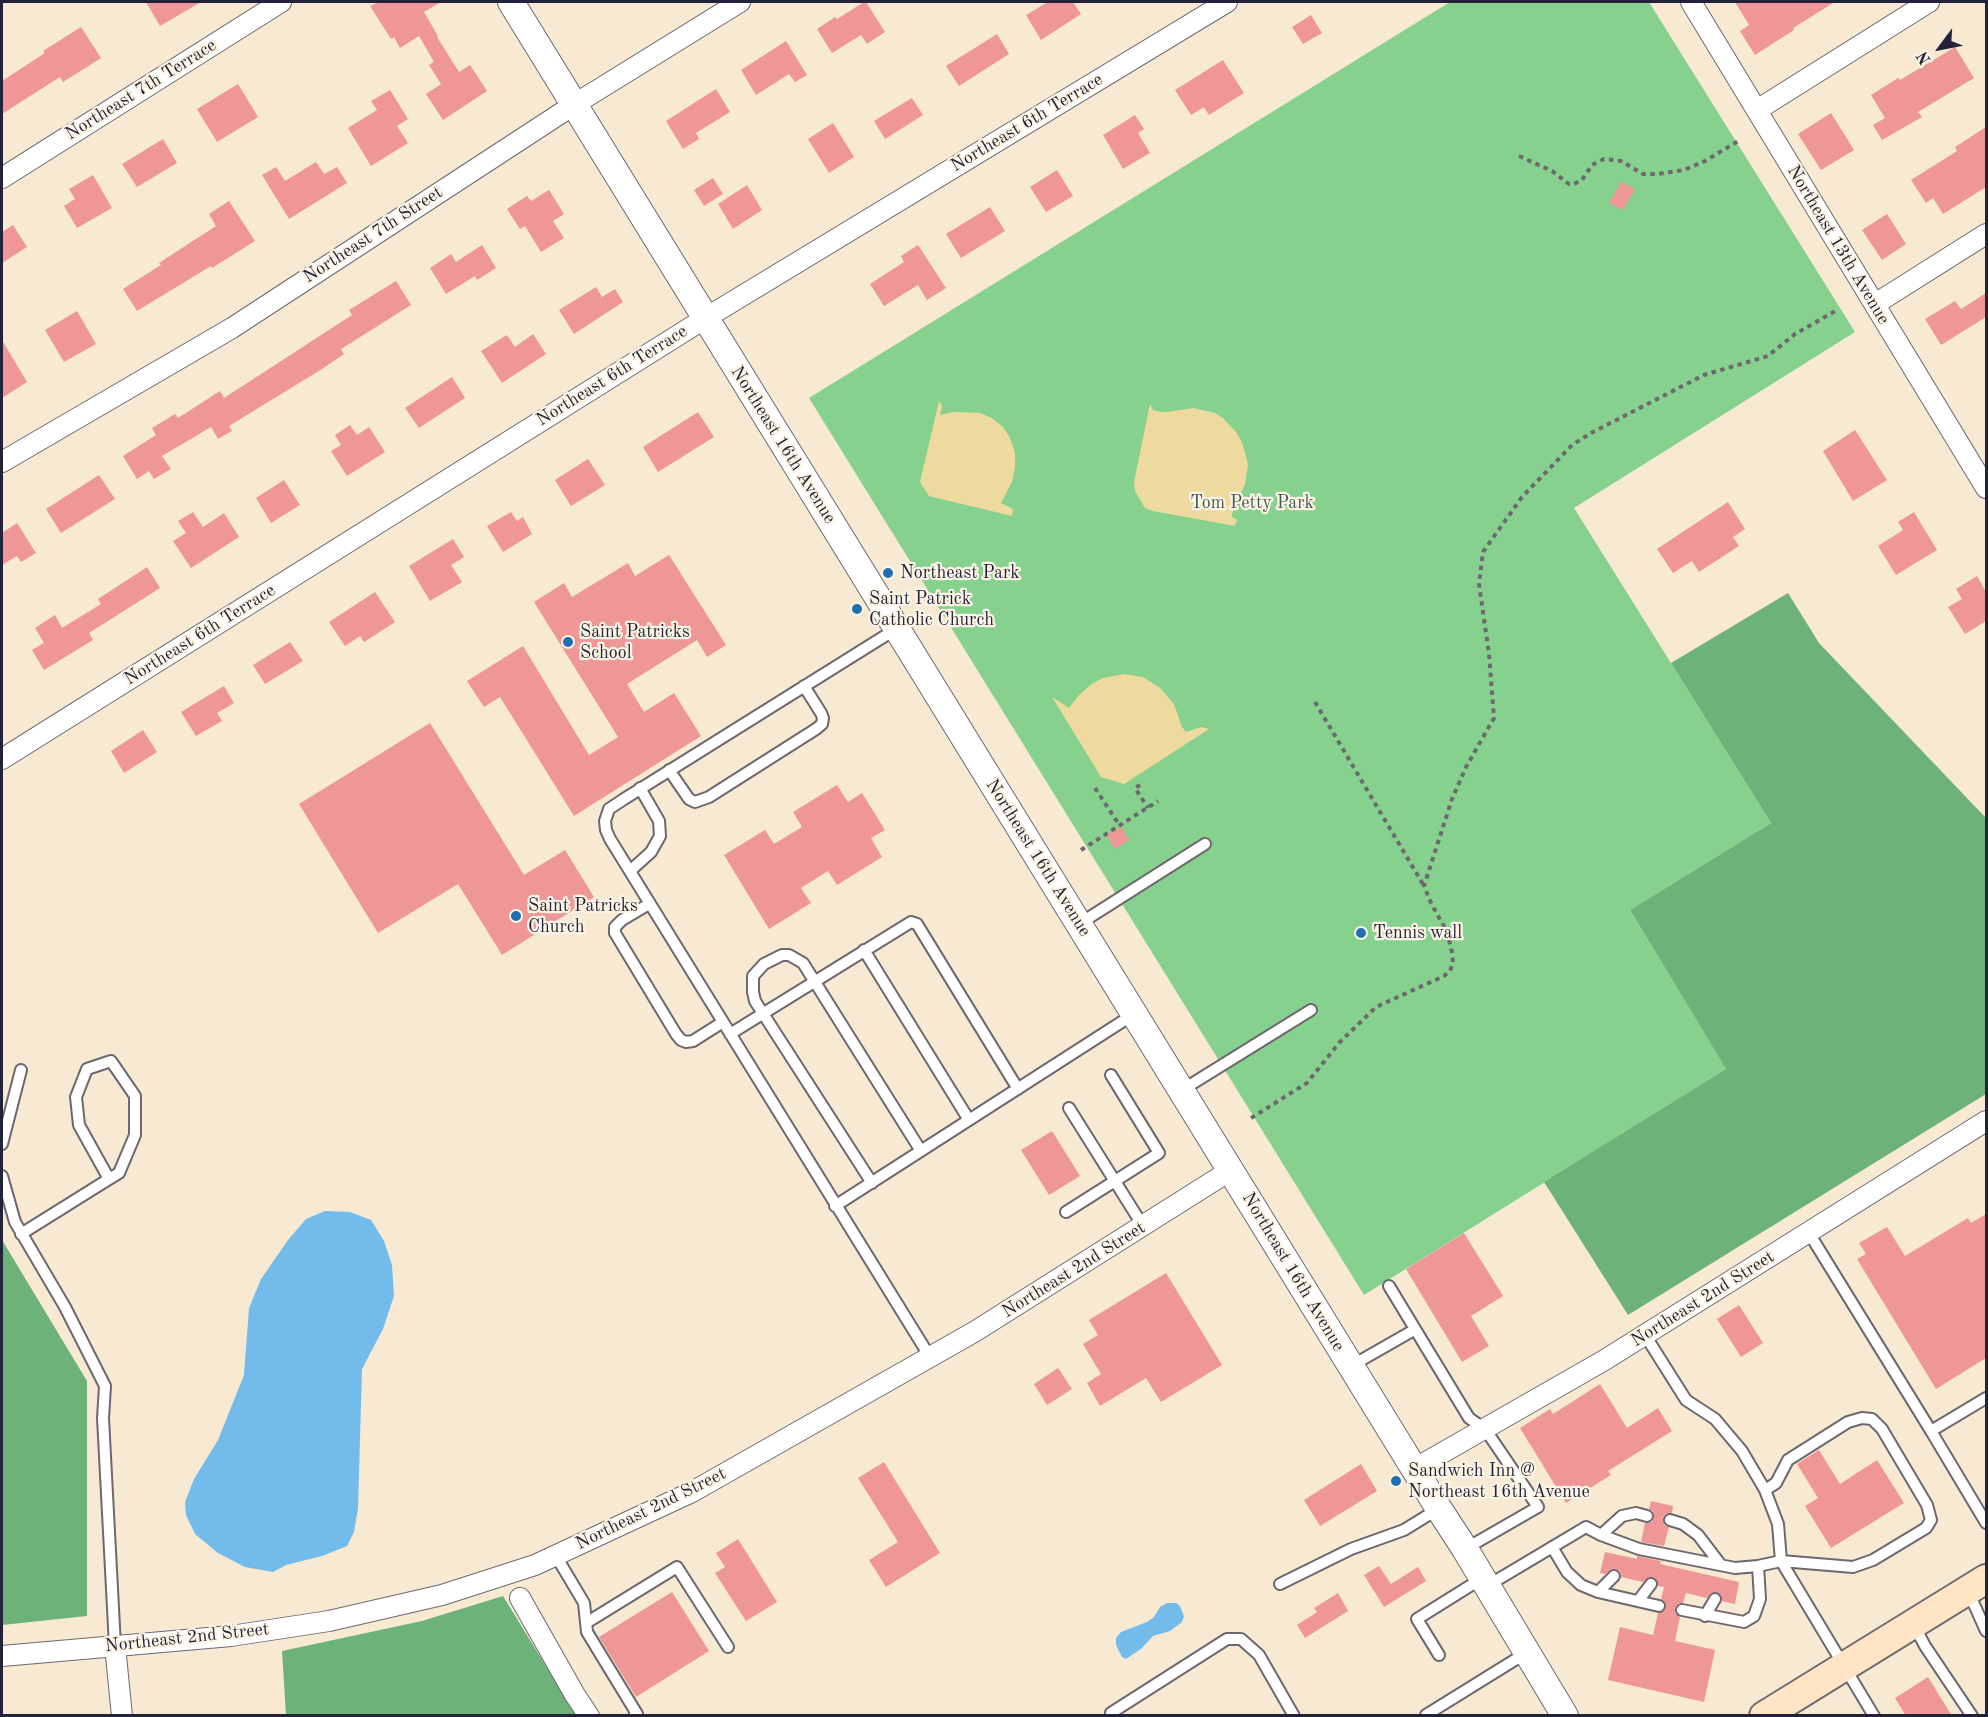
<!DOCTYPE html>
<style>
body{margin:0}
#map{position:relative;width:1988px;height:1717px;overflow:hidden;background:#f7e9d2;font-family:"Old Standard TT",serif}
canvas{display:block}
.frame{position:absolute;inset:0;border:3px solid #22223b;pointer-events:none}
.north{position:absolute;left:1910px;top:18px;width:60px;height:60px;-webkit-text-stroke:4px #fcf5e5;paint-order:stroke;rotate:238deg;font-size:16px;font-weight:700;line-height:24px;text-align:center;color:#22223b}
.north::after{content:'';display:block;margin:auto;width:21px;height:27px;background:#22223b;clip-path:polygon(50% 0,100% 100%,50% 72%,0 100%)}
</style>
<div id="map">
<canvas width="1988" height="1717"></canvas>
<div class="frame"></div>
<div class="north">N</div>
</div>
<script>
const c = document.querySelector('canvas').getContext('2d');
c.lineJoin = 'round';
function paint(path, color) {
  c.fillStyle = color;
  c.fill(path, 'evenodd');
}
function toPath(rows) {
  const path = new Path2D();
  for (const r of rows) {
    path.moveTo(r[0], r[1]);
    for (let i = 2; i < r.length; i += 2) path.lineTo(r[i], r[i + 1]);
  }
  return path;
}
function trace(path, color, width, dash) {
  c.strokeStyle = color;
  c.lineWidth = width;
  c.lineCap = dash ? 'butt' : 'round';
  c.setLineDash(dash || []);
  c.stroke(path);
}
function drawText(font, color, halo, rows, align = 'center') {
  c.font = font + ' "Old Standard TT",serif';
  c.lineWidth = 4.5;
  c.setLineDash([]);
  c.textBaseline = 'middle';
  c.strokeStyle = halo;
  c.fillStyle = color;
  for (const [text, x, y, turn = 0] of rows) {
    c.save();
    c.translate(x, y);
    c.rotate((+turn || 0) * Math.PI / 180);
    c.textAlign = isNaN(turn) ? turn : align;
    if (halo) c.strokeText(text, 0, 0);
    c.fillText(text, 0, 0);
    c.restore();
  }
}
const green = toPath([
 [1450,2,1649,2,1855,332,1574,508,1771,823,1630,910,1726,1069,1364,1295,809,398]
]);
const forest = toPath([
 [1788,593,1819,643,1986,818,1986,1094,1628,1315,1544,1182,1726,1069,1630,910,1771,823,1671,663],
 [2,1240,87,1381,87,1616,2,1625],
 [503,1596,576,1715,286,1715,282,1651,422,1621]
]);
const sand = toPath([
 [939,401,942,406,940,415,953,412,980,413,992,418,1003,427,1010,438,1015,453,1015,468,1012,482,1001,503,1013,509,1012,516,929,496,920,482],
 [1150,404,1153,410,1160,412,1167,412,1194,408,1215,413,1223,418,1236,432,1242,442,1248,464,1245,484,1232,514,1232,517,1237,520,1235,526,1153,511,1145,508,1135,491,1134,482],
 [1124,674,1143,677,1160,688,1174,704,1182,727,1186,732,1201,727,1209,729,1124,784,1101,777,1052,697,1069,708,1079,695,1093,683,1103,678]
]);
const water = toPath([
 [325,1211,350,1212,371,1220,384,1241,392,1265,394,1296,383,1329,362,1369,358,1508,354,1532,347,1546,322,1556,286,1565,273,1572,245,1567,218,1553,195,1534,186,1515,185,1502,194,1479,218,1440,244,1375,249,1308,261,1279,288,1240,306,1219],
 [1167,1603,1176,1603,1180,1606,1184,1616,1182,1622,1170,1631,1153,1636,1142,1648,1126,1659,1122,1657,1116,1645,1116,1638,1121,1632,1147,1622,1154,1617,1160,1607]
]);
const building = toPath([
 [146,2,201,2,160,26],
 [379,2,441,2,424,12,438,36,437,37,459,72,470,65,487,91,443,120,426,94,441,84,429,65,434,62,419,36,400,48,394,37,391,39,370,6],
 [864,2,866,2,885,32,867,44,861,35,832,53,817,29,835,17,837,19],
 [1048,2,1073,2,1081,14,1041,40,1026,15],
 [1735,2,1835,2,1793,28,1794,30,1755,55,1740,31,1749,25],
 [1311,15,1322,33,1303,44,1292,27],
 [81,27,101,58,63,82,60,77,2,114,2,81,45,53,43,51],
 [997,34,1009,54,959,86,946,66],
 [786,41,807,75,795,82,789,74,756,95,741,70],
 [1955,47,1974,78,1918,112,1922,117,1882,140,1873,125,1885,118,1871,95,1898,78,1900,80],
 [1223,60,1244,93,1209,115,1204,107,1191,115,1175,90],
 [238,84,258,117,217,142,197,109],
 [716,89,730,112,696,133,699,139,683,149,666,121],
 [390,90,408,119,397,126,408,143,371,166,348,128,377,110,371,101],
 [912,98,923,115,885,139,874,121],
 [1831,113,1854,150,1821,170,1798,134],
 [1135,115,1144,129,1138,133,1150,153,1123,169,1103,135],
 [833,123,854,157,829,173,808,139],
 [1986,127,1986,187,1943,214,1933,198,1926,203,1911,180,1957,151,1955,147],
 [163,139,177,163,137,187,122,164],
 [316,162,324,174,337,167,347,183,289,219,262,175,276,167,285,181],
 [1057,170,1073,196,1046,212,1030,187],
 [93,175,112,208,77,228,64,206,75,199,69,189],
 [713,178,723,194,704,206,694,190],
 [1621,182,1635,189,1623,210,1609,203],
 [747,185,762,210,733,229,718,204],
 [549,190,564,214,553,221,564,238,541,252,525,226,520,229,507,209,527,196,531,201],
 [229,201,255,241,212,268,211,266,137,311,123,289,161,265,159,263,216,226,209,214],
 [990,207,1005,231,961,258,946,234],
 [1887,214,1906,244,1882,260,1862,230],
 [13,225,27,247,2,263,2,232],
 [482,245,496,268,477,280,475,276,446,294,430,268,451,254,456,262],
 [918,245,946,288,927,300,918,285,884,306,870,284,904,262,901,256],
 [396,281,411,305,341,349,344,354,322,369,229,426,232,431,218,439,211,427,162,456,171,469,154,479,149,471,137,479,123,456,156,435,152,428,175,414,178,418,220,391,224,398,352,315,349,310],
 [596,287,602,297,615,289,623,302,574,334,559,310],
 [1986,293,1986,317,1941,345,1925,319,1955,301,1961,309],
 [77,311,96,344,64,362,45,330],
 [533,334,546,354,502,383,481,351,507,335,515,347],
 [2,340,27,382,2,398],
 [452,377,465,398,419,428,405,408],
 [698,412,714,437,658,472,643,447],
 [350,425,357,435,369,427,385,452,347,476,331,451,341,445,335,435],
 [1855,430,1887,480,1853,501,1823,451],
 [588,459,605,485,571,506,555,480],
 [99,475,115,499,61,533,46,509],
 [284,480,300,505,271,523,256,498],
 [1728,502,1745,529,1733,537,1739,546,1699,572,1692,561,1673,573,1657,549],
 [193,512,203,527,224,513,239,537,191,568,173,541,186,533,178,521],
 [511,512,517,521,523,517,532,534,503,552,487,526],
 [1914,512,1937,550,1896,575,1878,546,1903,530,1898,522],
 [17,523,36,553,21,562,17,556,2,565,2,533],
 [453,539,464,557,451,565,462,582,430,601,409,566],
 [669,555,726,645,707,657,697,640,627,684,644,712,674,693,701,736,574,816,500,697,484,707,467,681,523,646,589,755,618,737,534,602,564,583,572,597,628,563,635,576],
 [147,567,160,588,89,633,93,640,44,670,32,650,44,643,35,628,55,615,62,628,101,604,98,599],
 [1977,576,1986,592,1986,621,1965,634,1948,607,1962,599,1956,589],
 [375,592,395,622,364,642,360,636,345,646,329,622],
 [290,642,303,661,265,684,253,665],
 [224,686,234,703,217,713,222,721,196,736,181,712],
 [430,723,524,875,565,850,594,897,502,955,458,884,378,933,299,804],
 [143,730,157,752,124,773,111,751],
 [837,785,848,802,862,793,885,830,871,838,882,857,837,885,828,871,801,888,811,903,769,929,724,855,765,830,774,844,802,827,793,812],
 [1121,827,1129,840,1115,849,1107,835],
 [1052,1131,1080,1176,1049,1195,1021,1150],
 [1986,1214,1986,1358,1936,1389,1857,1259,1866,1254,1859,1243,1887,1227,1905,1256,1968,1218,1971,1223],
 [1464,1233,1503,1296,1471,1316,1489,1346,1462,1362,1406,1269],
 [1166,1273,1222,1365,1161,1402,1146,1378,1100,1406,1087,1383,1101,1374,1083,1344,1098,1335,1089,1320],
 [1739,1305,1763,1343,1741,1357,1717,1319],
 [1058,1368,1072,1389,1047,1405,1034,1384],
 [1600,1384,1627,1428,1658,1408,1672,1431,1608,1471,1611,1475,1566,1503,1520,1428,1550,1409,1553,1414],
 [1819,1450,1840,1484,1877,1460,1904,1503,1831,1548,1805,1506,1818,1498,1797,1464],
 [884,1462,940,1553,886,1587,869,1560,898,1542,858,1478],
 [1361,1464,1377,1491,1320,1526,1304,1500],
 [1651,1501,1673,1506,1672,1513,1665,1514,1663,1518,1664,1525,1669,1527,1664,1546,1641,1542,1645,1523,1652,1522,1654,1517,1653,1511,1649,1509],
 [738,1539,777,1602,746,1621,715,1573,725,1567,716,1553],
 [1605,1552,1637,1559,1637,1556,1661,1561,1660,1564,1739,1582,1735,1604,1722,1601,1721,1595,1716,1592,1711,1593,1707,1598,1686,1593,1683,1603,1679,1603,1675,1608,1675,1613,1680,1617,1675,1641,1715,1650,1704,1702,1608,1680,1620,1627,1653,1635,1658,1613,1664,1611,1666,1607,1664,1601,1661,1599,1664,1587,1658,1586,1655,1578,1649,1577,1643,1582,1621,1577,1620,1571,1615,1569,1612,1569,1605,1574,1600,1573],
 [1379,1566,1391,1584,1418,1567,1426,1581,1384,1607,1364,1575],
 [672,1592,709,1651,636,1697,599,1637],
 [1338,1593,1348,1611,1305,1638,1297,1625,1317,1612,1314,1608],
 [1928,1677,1952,1716,1906,1716,1895,1698]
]);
const path = toPath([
 [1519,156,1552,171,1569,184,1574,184,1582,180,1592,165,1604,159,1621,161,1643,174,1658,174,1684,170,1705,161,1740,140],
 [1315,702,1424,886],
 [1140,785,1135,788,1148,808],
 [1095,788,1120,826],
 [1081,850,1158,801],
 [1251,1118,1307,1083,1339,1043,1376,1007,1444,976,1450,971,1453,963,1452,952,1447,932,1431,903,1424,886,1452,799,1466,767,1494,718,1489,654,1479,584,1483,552,1522,497,1572,445,1591,433,1704,375,1768,356,1795,334,1837,310]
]);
const service = toPath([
 [896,629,624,799,609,809,605,821,606,830,610,839,930,1357],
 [669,770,689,799,695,802,709,797,816,729,822,724,823,718,821,713,804,686],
 [630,871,651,852,660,836,659,821,640,788],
 [649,904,622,920,615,927,615,933,676,1034,681,1040,686,1042,693,1041,723,1022],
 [1079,924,1205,844],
 [864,950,969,1120],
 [730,1034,911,922,917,924,1018,1089],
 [1182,1090,1311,1010],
 [1069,1108,1143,1226],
 [2,1144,21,1070],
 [2,1176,15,1222,65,1307,105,1386,103,1418,115,1646],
 [872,1183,755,1001,753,992,753,976,764,964,782,955,789,955,803,963,921,1151],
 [835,1206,1134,1014],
 [1066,1212,1159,1153,1111,1075],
 [1809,1233,1931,1431,1986,1398],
 [21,1234,109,1179,119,1173,135,1135,135,1096,111,1061,87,1069,76,1097,79,1125,109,1179],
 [1389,1286,1469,1418,1485,1429,1538,1507,1465,1549],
 [1645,1335,1686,1400,1715,1419,1742,1451,1765,1490,1778,1524,1781,1561,1874,1716],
 [1351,1366,1414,1330],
 [1931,1431,1986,1523],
 [1670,1520,1683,1524,1698,1535,1721,1565],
 [1601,1535,1622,1516,1636,1513,1647,1516],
 [1552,1547,1567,1572,1581,1585,1598,1592,1659,1606],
 [556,1556,584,1603,587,1632,637,1714,634,1716],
 [1280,1584,1351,1549,1404,1530,1438,1509],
 [1487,1586,1586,1527,1601,1535,1639,1549,1735,1568,1758,1566,1781,1561,1853,1567,1873,1560,1926,1528,1931,1520,1927,1505,1882,1429,1872,1419,1862,1418,1848,1422,1788,1460,1776,1483,1765,1490],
 [1968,1591,1986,1631],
 [1598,1592,1614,1576],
 [1638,1601,1651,1584],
 [1682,1610,1744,1622,1754,1616,1760,1599,1758,1566],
 [1705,1616,1715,1599],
 [586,1623,677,1567,728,1647],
 [1914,1625,1925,1646,1972,1716],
 [1439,1655,1417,1619,1481,1579],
 [1426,1715,1526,1653],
 [1111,1716,1111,1713,1227,1639,1241,1639,1259,1655,1294,1716]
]);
const minor = toPath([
 [1691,2,1986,488],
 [1757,110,1929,2],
 [2,178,281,2],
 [1875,304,1986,234],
 [2,462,232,328,575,104,740,2],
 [2,759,704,319,1227,2],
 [1414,1469,1603,1361,1986,1121],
 [520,1598,575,1695,589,1716],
 [115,1646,122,1716],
 [2,1656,231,1636,329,1621,442,1595,535,1565,692,1492,974,1332,1231,1170]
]);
const tertiary = toPath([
 [511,2,1439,1509,1465,1549,1565,1716]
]);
const secondary = toPath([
 [1764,1716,1986,1579]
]);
const markers = [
 [888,573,6,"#1f6fb2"],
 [857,609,6,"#1f6fb2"],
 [568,642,6,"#1f6fb2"],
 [516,916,6,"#1f6fb2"],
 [1361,933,6,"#1f6fb2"],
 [1396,1481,6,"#1f6fb2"]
];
const streetNames = [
 ["Northeast 7th Terrace",141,90,-32],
 ["Northeast 6th Terrace",1027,123,-31],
 ["Northeast 7th Street",373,235,-33],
 ["Northeast 13th Avenue",1838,245,59],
 ["Northeast 6th Terrace",612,376,-32],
 ["Northeast 16th Avenue",783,445,58],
 ["Northeast 6th Terrace",200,635,-32],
 ["Northeast 16th Avenue",1038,858,58],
 ["Northeast 2nd Street",1074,1270,-32],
 ["Northeast 16th Avenue",1293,1272,59],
 ["Northeast 2nd Street",1703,1299,-32],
 ["Northeast 2nd Street",651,1509,-26],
 ["Northeast 2nd Street",187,1638,-6]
];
const parkNames = [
 ["Tom Petty Park",1252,503]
];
const poiNames = [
 ["Northeast Park",900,573],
 ["Saint Patrick",869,599],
 ["Catholic Church",869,620],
 ["Saint Patricks",580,632],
 ["School",580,653],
 ["Saint Patricks",528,906],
 ["Church",528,927],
 ["Tennis wall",1373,933],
 ["Sandwich Inn @",1408,1471],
 ["Northeast 16th Avenue",1408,1492]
];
paint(green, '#87d18e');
paint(forest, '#6db379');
paint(sand, '#eeda9e');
paint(water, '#73bbeb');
paint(building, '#ee9796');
trace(service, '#6d6870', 14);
trace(minor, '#6d6870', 22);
trace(tertiary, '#6d6870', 28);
trace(secondary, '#6d6870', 32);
trace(path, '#6d6870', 4, [4.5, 4.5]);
trace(service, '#fff', 10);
trace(minor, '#fff', 20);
trace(tertiary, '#fff', 26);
trace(secondary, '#ffe4c6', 28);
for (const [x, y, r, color] of markers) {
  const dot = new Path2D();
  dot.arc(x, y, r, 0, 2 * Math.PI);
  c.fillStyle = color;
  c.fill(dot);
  trace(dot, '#fcf5e5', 2);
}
drawText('18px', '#22223b', '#fcf5e5', streetNames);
drawText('18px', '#405754', '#fcf5e5', parkNames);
drawText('18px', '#22223b', '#fcf5e5', poiNames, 'left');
</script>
